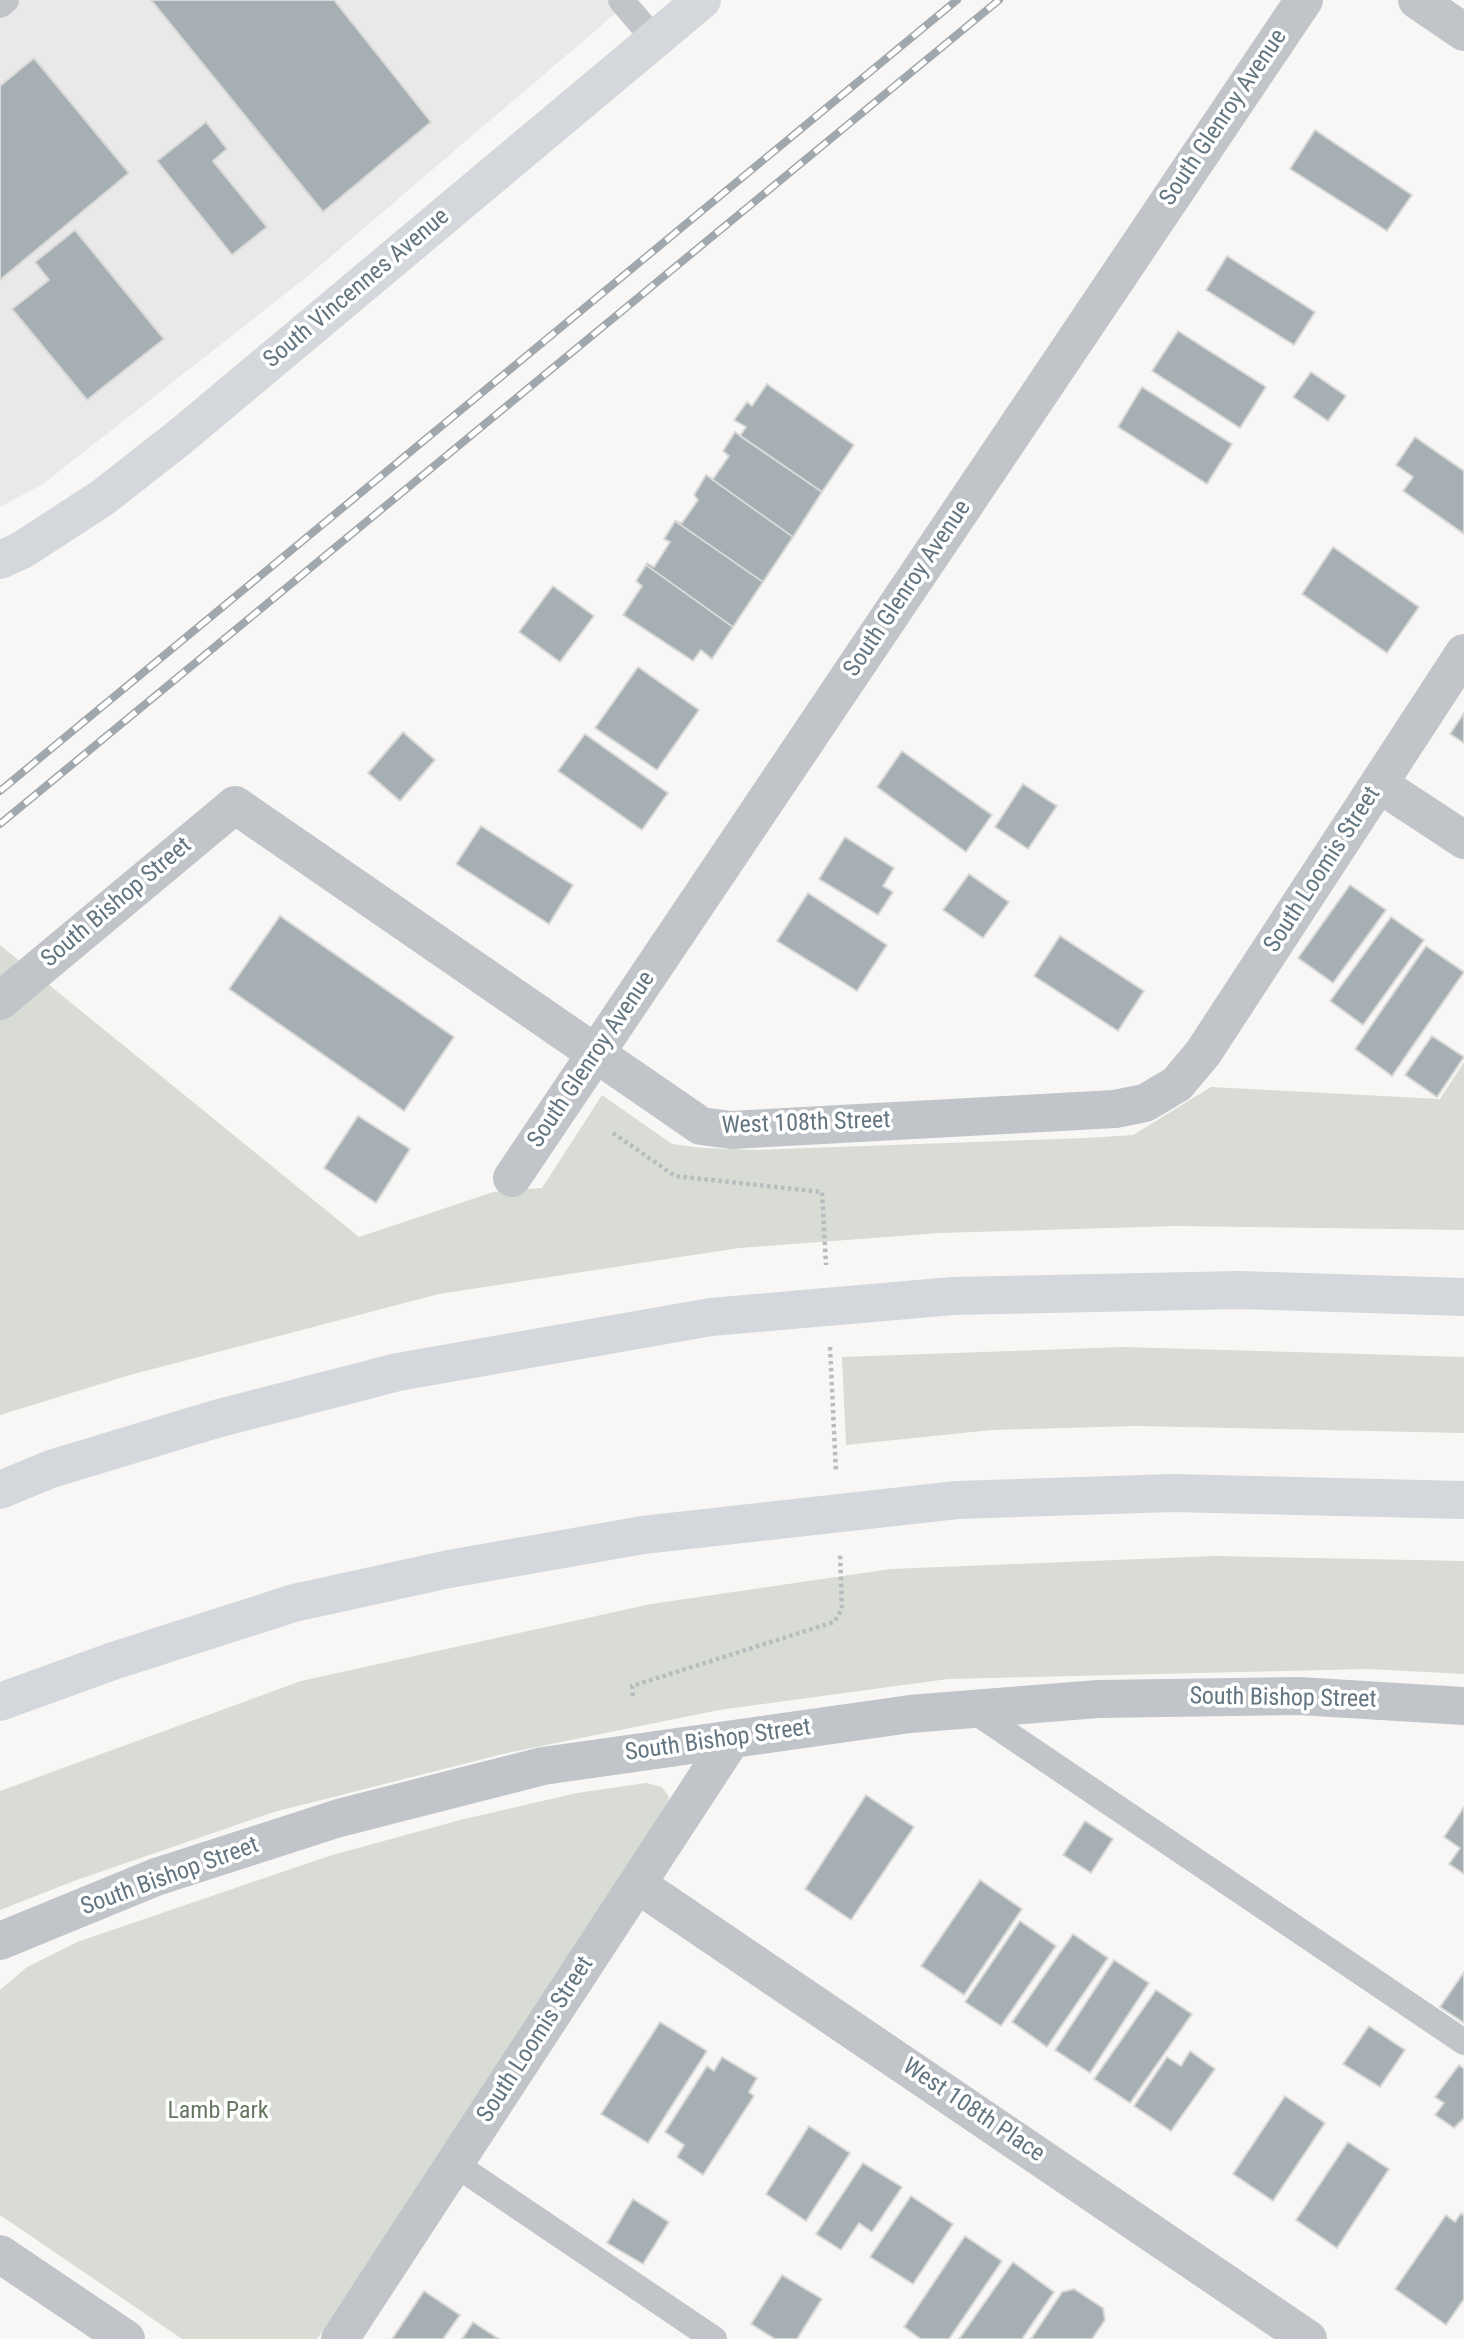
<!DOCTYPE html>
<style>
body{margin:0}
canvas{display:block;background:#f8f7f5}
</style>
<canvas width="1464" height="2339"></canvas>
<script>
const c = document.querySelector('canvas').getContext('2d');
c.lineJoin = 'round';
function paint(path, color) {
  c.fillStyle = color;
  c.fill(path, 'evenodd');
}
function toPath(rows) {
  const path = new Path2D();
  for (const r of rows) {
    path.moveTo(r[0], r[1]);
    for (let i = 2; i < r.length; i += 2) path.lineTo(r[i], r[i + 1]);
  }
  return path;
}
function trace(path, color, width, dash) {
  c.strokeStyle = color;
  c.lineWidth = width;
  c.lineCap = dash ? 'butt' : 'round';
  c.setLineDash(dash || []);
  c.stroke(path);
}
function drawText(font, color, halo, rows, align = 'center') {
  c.font = font + ' "Roboto Condensed",sans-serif';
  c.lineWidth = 7;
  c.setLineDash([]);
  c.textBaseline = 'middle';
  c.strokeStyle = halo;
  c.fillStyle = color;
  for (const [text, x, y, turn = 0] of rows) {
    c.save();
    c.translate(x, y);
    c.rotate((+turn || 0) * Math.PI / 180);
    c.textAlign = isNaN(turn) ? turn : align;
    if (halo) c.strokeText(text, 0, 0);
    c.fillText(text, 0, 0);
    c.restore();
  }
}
const built = toPath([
 [20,0,631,0,308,276,43,484,0,507,0,17]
]);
const green = toPath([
 [0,945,359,1237,493,1192,542,1188,602,1095,672,1144,703,1148,755,1150,1085,1138,1133,1135,1211,1087,1440,1099,1464,1062,1464,1230,1177,1226,940,1233,739,1248,439,1294,130,1375,0,1415],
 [1123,1347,1464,1357,1464,1433,1136,1426,992,1430,846,1445,842,1357],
 [1215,1556,1464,1561,1464,1674,1368,1669,948,1679,719,1710,507,1753,274,1812,74,1881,0,1910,0,1791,301,1681,651,1604,891,1569],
 [646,1783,662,1787,669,1797,665,1811,317,2339,182,2339,0,2215,0,1990,27,1967,77,1942,329,1856,460,1820,577,1793]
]);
const building = toPath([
 [151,0,334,0,431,122,323,212,151,0],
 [34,58,129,173,0,280,0,86,34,58],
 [206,122,227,149,213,161,267,227,232,255,157,161,206,122],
 [1315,130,1412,195,1387,231,1290,169,1315,130],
 [75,230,164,339,87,400,12,309,49,280,35,262,75,230],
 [1227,256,1315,312,1294,345,1206,290,1227,256],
 [1178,331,1266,387,1240,428,1152,371,1178,331],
 [1311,372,1346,396,1328,421,1293,397,1311,372],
 [767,384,854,445,822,492,740,436,746,427,734,420,747,402,752,406,767,384],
 [1142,387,1232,444,1207,484,1118,427,1142,387],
 [735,432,822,492,793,537,706,475,713,479,729,456,723,451,735,432],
 [1415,437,1464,471,1464,534,1403,491,1413,477,1396,465,1415,437],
 [706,475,793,537,763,582,675,521,682,523,698,500,694,495,706,475],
 [675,521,763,582,733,627,646,565,647,563,654,567,670,542,664,539,675,521],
 [1333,547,1419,607,1387,653,1302,594,1333,547],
 [646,565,733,627,712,659,701,650,693,661,623,615,642,586,636,581,646,565],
 [553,586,594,616,560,662,519,632,553,586],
 [638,667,699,710,657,770,595,728,638,667],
 [1464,713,1464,743,1450,734,1464,713],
 [403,732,435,760,400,801,368,773,403,732],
 [585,734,668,793,642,830,558,771,585,734],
 [902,751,992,815,966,852,877,787,902,751],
 [1023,784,1057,806,1028,849,995,827,1023,784],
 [481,826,573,885,549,924,456,864,481,826],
 [845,837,894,868,883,886,893,892,878,915,819,879,845,837],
 [969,874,1009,902,983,938,943,910,969,874],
 [1350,885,1386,910,1333,983,1298,958,1350,885],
 [808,893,887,945,857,991,777,941,808,893],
 [280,916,454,1037,404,1111,229,989,280,916],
 [1391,917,1424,940,1363,1025,1330,1001,1391,917],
 [1060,936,1144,991,1118,1031,1034,976,1060,936],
 [1426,946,1464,972,1392,1076,1355,1049,1426,946],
 [1432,1036,1464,1057,1437,1097,1405,1075,1432,1036],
 [358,1116,410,1149,376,1203,324,1168,358,1116],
 [866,1795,914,1827,851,1920,805,1889,866,1795],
 [1464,1807,1464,1874,1449,1864,1460,1848,1444,1837,1464,1807],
 [1085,1821,1113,1839,1091,1873,1063,1855,1085,1821],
 [980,1880,1022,1909,964,1995,921,1966,980,1880],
 [1020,1921,1056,1946,1001,2026,965,2002,1020,1921],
 [1073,1934,1108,1958,1047,2047,1012,2022,1073,1934],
 [1114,1960,1149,1983,1090,2073,1055,2050,1114,1960],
 [1464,1972,1464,2023,1440,2007,1464,1972],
 [1156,1990,1192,2014,1130,2103,1094,2079,1156,1990],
 [660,2022,707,2051,648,2143,601,2114,660,2022],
 [1369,2026,1405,2050,1380,2087,1343,2064,1369,2026],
 [1190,2051,1215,2069,1171,2131,1134,2106,1167,2057,1181,2066,1190,2051],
 [722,2057,757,2078,749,2092,754,2096,703,2175,677,2157,684,2145,665,2132,707,2066,714,2071,722,2057],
 [1459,2065,1464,2069,1464,2118,1454,2128,1435,2115,1444,2103,1435,2097,1459,2065],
 [1285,2096,1325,2123,1273,2201,1233,2174,1285,2096],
 [809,2126,850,2153,806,2221,766,2194,809,2126],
 [1348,2142,1389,2169,1337,2248,1296,2220,1348,2142],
 [863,2163,902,2187,872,2232,859,2223,841,2250,816,2234,863,2163],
 [911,2196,953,2224,913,2284,870,2257,911,2196],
 [633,2199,669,2222,643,2264,607,2243,633,2199],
 [1461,2213,1464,2216,1464,2299,1446,2325,1395,2289,1446,2215,1455,2222,1461,2213],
 [965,2236,1002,2261,949,2339,921,2339,904,2327,965,2236],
 [1013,2262,1054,2292,1022,2339,959,2339,1013,2262],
 [782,2275,822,2299,797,2339,775,2339,751,2324,782,2275],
 [1074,2289,1103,2308,1105,2320,1092,2339,1031,2339,1062,2292,1074,2289],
 [424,2291,460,2315,443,2339,392,2339,424,2291],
 [473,2322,499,2339,462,2339,473,2322]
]);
const path = toPath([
 [613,1133,675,1176,822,1192,826,1265],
 [830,1347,836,1472],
 [633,1696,632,1686,834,1622,842,1609,840,1554]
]);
const lane = toPath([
 [621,0,655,40],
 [0,5,6,0],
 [971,1709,1464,2042],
 [455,2164,714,2339]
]);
const street = toPath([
 [1417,0,1464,32],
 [1379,784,1464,840],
 [0,1001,235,805,701,1126,731,1130,1115,1109,1145,1103,1177,1084,1203,1053,1464,653],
 [512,1178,1304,0],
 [637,1884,1308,2339],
 [0,1941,156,1877,339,1818,543,1766,910,1714,1098,1699,1299,1696,1464,1706],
 [0,2254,126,2339],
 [340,2339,731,1740]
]);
const secondary = toPath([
 [0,560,22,550,102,498,180,437,702,0]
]);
const highway = toPath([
 [0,1490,51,1469,216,1419,398,1372,711,1317,953,1296,1239,1290,1464,1297],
 [0,1702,113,1661,294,1603,449,1569,643,1535,957,1500,1172,1493,1464,1500]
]);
const rail = toPath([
 [0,791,957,0],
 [0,824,999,0]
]);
const streetNames = [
 ["South Glenroy Avenue",1224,118,-56],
 ["South Vincennes Avenue",357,289,-40],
 ["South Glenroy Avenue",908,589,-56],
 ["South Loomis Street",1323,870,-57],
 ["South Bishop Street",117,903,-40],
 ["South Glenroy Avenue",592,1060,-56],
 ["West 108th Street",806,1124,-2],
 ["South Bishop Street",1283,1699,1],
 ["South Bishop Street",718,1741,-8],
 ["South Bishop Street",170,1877,-20],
 ["South Loomis Street",536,2040,-57],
 ["West 108th Place",973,2111,34]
];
const parkNames = [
 ["Lamb Park",218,2112]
];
paint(built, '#e8e9e8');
paint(green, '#d8dcd4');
paint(building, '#a5afb4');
trace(building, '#d9d9d7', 2);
trace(path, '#b9bcbf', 4.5, [3.5, 3.5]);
trace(lane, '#c1c5c9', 26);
trace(street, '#c1c5c9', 38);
trace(secondary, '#d4d8dc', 38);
trace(highway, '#d4d8dc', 38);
trace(rail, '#a0a8ad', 8);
trace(rail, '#fff', 5, [16]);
drawText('24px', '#637580', '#fff', streetNames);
drawText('24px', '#677861', '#fff', parkNames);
</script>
